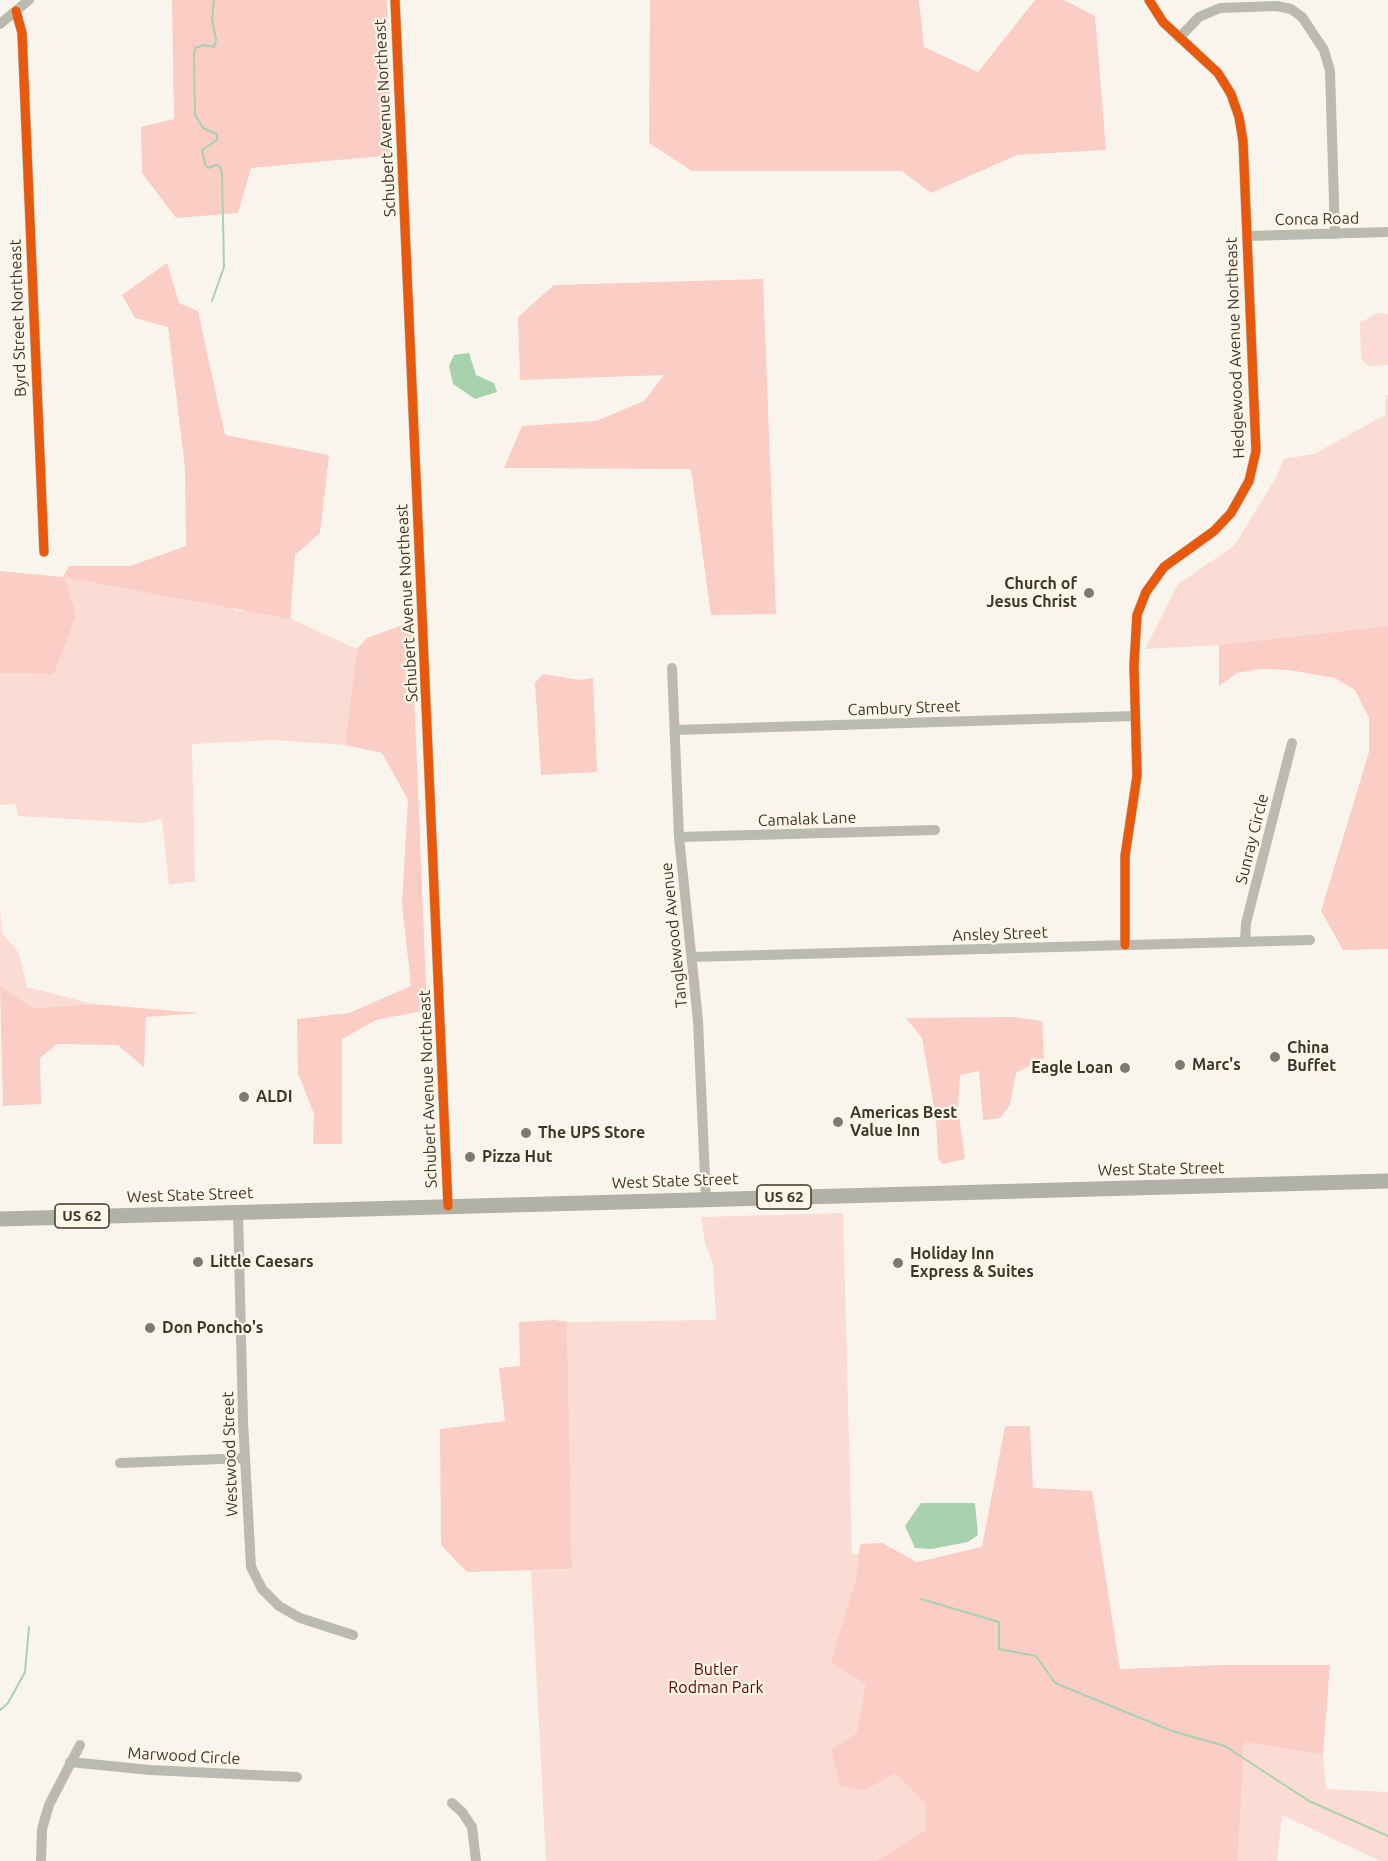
<!DOCTYPE html>
<style>
body{margin:0}
canvas{display:block;background:#f9f5ec}
</style>
<canvas width="1388" height="1861"></canvas>
<script>
const c = document.querySelector('canvas').getContext('2d');
c.lineJoin = 'round';
function paint(path, color) {
  c.fillStyle = color;
  c.fill(path, 'evenodd');
}
function toPath(rows) {
  const path = new Path2D();
  for (const r of rows) {
    path.moveTo(r[0], r[1]);
    for (let i = 2; i < r.length; i += 2) path.lineTo(r[i], r[i + 1]);
  }
  return path;
}
function trace(path, color, width, dash) {
  c.strokeStyle = color;
  c.lineWidth = width;
  c.lineCap = dash ? 'butt' : 'round';
  c.setLineDash(dash || []);
  c.stroke(path);
}
function drawText(font, color, halo, rows, align = 'center') {
  c.font = font + ' Ubuntu,sans-serif';
  c.lineWidth = 4.5;
  c.setLineDash([]);
  c.textBaseline = 'middle';
  c.strokeStyle = halo;
  c.fillStyle = color;
  for (const [text, x, y, turn = 0] of rows) {
    c.save();
    c.translate(x, y);
    c.rotate((+turn || 0) * Math.PI / 180);
    c.textAlign = isNaN(turn) ? turn : align;
    if (halo) c.strokeText(text, 0, 0);
    c.fillText(text, 0, 0);
    c.restore();
  }
}
const green = toPath([
 [1377,313,1388,314,1388,365,1369,366,1361,359,1360,323],
 [1386,395,1388,395,1388,626,1219,645,1145,649,1178,584,1234,546,1276,478,1284,459,1314,454,1385,415],
 [194,576,235,611,276,612,357,649,345,745,273,740,192,744,195,881,169,885,162,819,144,823,18,816,16,804,0,805,0,673,55,674,63,577],
 [0,908,2,933,19,953,27,987,93,1004,33,1008,0,986],
 [843,1213,852,1554,893,1552,1104,1861,546,1861,531,1571,572,1569,567,1322,716,1320,713,1264,705,1243,701,1217],
 [1244,1741,1323,1754,1326,1789,1388,1792,1388,1861,1380,1861,1282,1815,1277,1861,1238,1861]
]);
const forest = toPath([
 [172,0,387,0,392,155,251,168,238,213,176,218,142,173,141,127,174,119],
 [650,0,919,0,924,47,978,72,1035,0,1064,0,1095,16,1106,150,1017,155,931,193,902,171,692,171,649,143],
 [167,263,179,303,198,311,225,435,329,455,320,533,295,555,290,619,64,577,76,615,54,674,0,673,0,571,63,577,69,566,130,566,186,546,185,468,168,327,135,318,122,295],
 [763,279,776,614,711,615,691,469,504,468,522,426,596,421,644,401,664,375,520,380,518,317,554,285],
 [411,622,427,1010,376,1020,342,1039,342,1144,313,1144,314,1114,298,1073,297,1019,349,1013,411,986,402,904,408,800,382,753,345,745,357,649,367,638],
 [1388,626,1388,949,1343,950,1321,911,1369,752,1369,718,1355,690,1335,678,1289,670,1260,669,1237,673,1219,686,1219,645],
 [543,674,580,680,593,678,597,772,541,775,535,683],
 [0,986,33,1008,93,1004,200,1013,146,1017,144,1067,118,1045,57,1044,40,1058,41,1104,3,1106],
 [1014,1017,1042,1021,1044,1058,1016,1073,1010,1105,1000,1118,983,1120,979,1071,960,1075,958,1108,965,1159,942,1164,938,1158,936,1119,922,1038,906,1018],
 [555,1320,567,1322,572,1569,467,1572,441,1545,440,1429,505,1421,499,1368,520,1366,519,1322],
 [1005,1426,1030,1426,1033,1488,1092,1491,1120,1669,1223,1665,1330,1665,1323,1754,1244,1742,1238,1861,877,1861,926,1830,926,1803,894,1773,864,1791,840,1785,831,1750,857,1733,866,1684,831,1662,856,1579,860,1544,882,1543,917,1562,982,1547]
]);
const water = toPath([
 [469,353,476,375,494,383,497,392,475,399,453,384,449,366,454,355],
 [921,1503,975,1503,978,1535,968,1542,931,1549,915,1548,905,1526]
]);
const stream = toPath([
 [212,301,224,267,222,173,220,167,216,165,208,168,205,164,202,150,217,140,217,134,203,128,195,115,194,55,195,48,204,45,214,47,216,40,212,19,214,0],
 [921,1599,999,1622,999,1649,1036,1656,1055,1683,1172,1731,1225,1746,1309,1801,1388,1836],
 [0,1710,8,1703,25,1672,29,1627]
]);
const minor = toPath([
 [395,0,448,1206],
 [16,11,22,33,44,552],
 [0,24,29,0],
 [1179,38,1199,17,1220,8,1277,6,1291,9,1302,17,1324,50,1330,71,1335,234],
 [1247,236,1388,232],
 [672,668,679,837,698,1021,706,1199],
 [675,730,1135,716],
 [679,837,935,830],
 [1245,942,1246,923,1292,743],
 [1125,945,1125,856,1137,776,1134,665,1137,615,1146,592,1164,567,1214,531,1231,513,1249,481,1256,451,1243,141,1239,117,1231,94,1218,73,1163,22,1149,0],
 [692,957,1310,940],
 [238,1211,243,1421,251,1567,262,1589,279,1606,300,1618,353,1635],
 [120,1463,245,1458],
 [70,1762,150,1770,297,1777],
 [452,1803,462,1812,472,1827,476,1861],
 [41,1861,42,1829,49,1805,80,1745]
]);
const highway = toPath([
 [0,1219,1388,1181]
]);
const cycleway = toPath([
 [395,0,448,1206],
 [16,11,22,33,44,552],
 [1125,945,1125,856,1137,776,1134,665,1137,615,1146,592,1164,567,1214,531,1231,513,1249,481,1256,451,1243,141,1239,117,1231,94,1218,73,1163,22,1149,0]
]);
const markers = [
 [1089,593,6,"#7d7a71"],
 [1275,1057,6,"#7d7a71"],
 [1180,1065,6,"#7d7a71"],
 [1125,1068,6,"#7d7a71"],
 [244,1097,6,"#7d7a71"],
 [838,1122,6,"#7d7a71"],
 [526,1133,6,"#7d7a71"],
 [470,1157,6,"#7d7a71"],
 [198,1262,6,"#7d7a71"],
 [898,1263,6,"#7d7a71"],
 [150,1328,6,"#7d7a71"]
];
const shields = [
 [784,1197,54],
 [82,1216,54]
];
const shieldNames = [
 ["US 62",784,1197],
 ["US 62",82,1216]
];
const streetNames = [
 ["Schubert Avenue Northeast",385,118,-93],
 ["Conca Road",1317,219,-1],
 ["Byrd Street Northeast",18,318,-92],
 ["Hedgewood Avenue Northeast",1235,348,-92],
 ["Schubert Avenue Northeast",407,603,-93],
 ["Cambury Street",904,708,-2],
 ["Camalak Lane",807,819,-2],
 ["Sunray Circle",1252,839,-76],
 ["Ansley Street",1000,934,-2],
 ["Tanglewood Avenue",674,935,-96],
 ["Schubert Avenue Northeast",428,1089,-92],
 ["West State Street",1161,1169,-1],
 ["West State Street",675,1181,-2],
 ["West State Street",190,1195,-2],
 ["Westwood Street",230,1454,-92],
 ["Marwood Circle",184,1756,3]
];
const poiNames = [
 ["Church of",1077,584,"right"],
 ["Jesus Christ",1077,602,"right"],
 ["China",1287,1048],
 ["Buffet",1287,1066],
 ["Marc's",1192,1065],
 ["Eagle Loan",1113,1068,"right"],
 ["ALDI",256,1097],
 ["Americas Best",850,1113],
 ["Value Inn",850,1131],
 ["The UPS Store",538,1133],
 ["Pizza Hut",482,1157],
 ["Holiday Inn",910,1254],
 ["Express & Suites",910,1272],
 ["Little Caesars",210,1262],
 ["Don Poncho's",162,1328]
];
const parkNames = [
 ["Butler",716,1670],
 ["Rodman Park",716,1688]
];
paint(green, '#fadcd4');
paint(forest, '#facdc5');
paint(water, '#a8d2ae');
trace(stream, '#a8d2ae', 2);
trace(minor, '#babbae', 10);
trace(highway, '#b1b1a5', 15);
trace(cycleway, '#e8590c', 9);
for (const [x, y, r, color] of markers) {
  const dot = new Path2D();
  dot.arc(x, y, r, 0, 2 * Math.PI);
  c.fillStyle = color;
  c.fill(dot);
  trace(dot, '#fef7e7', 2);
}
for (const [x, y, w] of shields) {
  const box = new Path2D();
  box.roundRect(x - w / 2, y - 12, w, 24, 4.5);
  c.fillStyle = '#fef7e7';
  c.fill(box);
  trace(box, '#3a372f', 1.5);
}
drawText('bold 15px', '#3a372f', null, shieldNames);
drawText('16px', '#3a372f', '#fef7e7', streetNames);
drawText('bold 16px', '#3a372f', '#fef7e7', poiNames, 'left');
drawText('16px', '#600209', '#fef7e7', parkNames);
</script>
